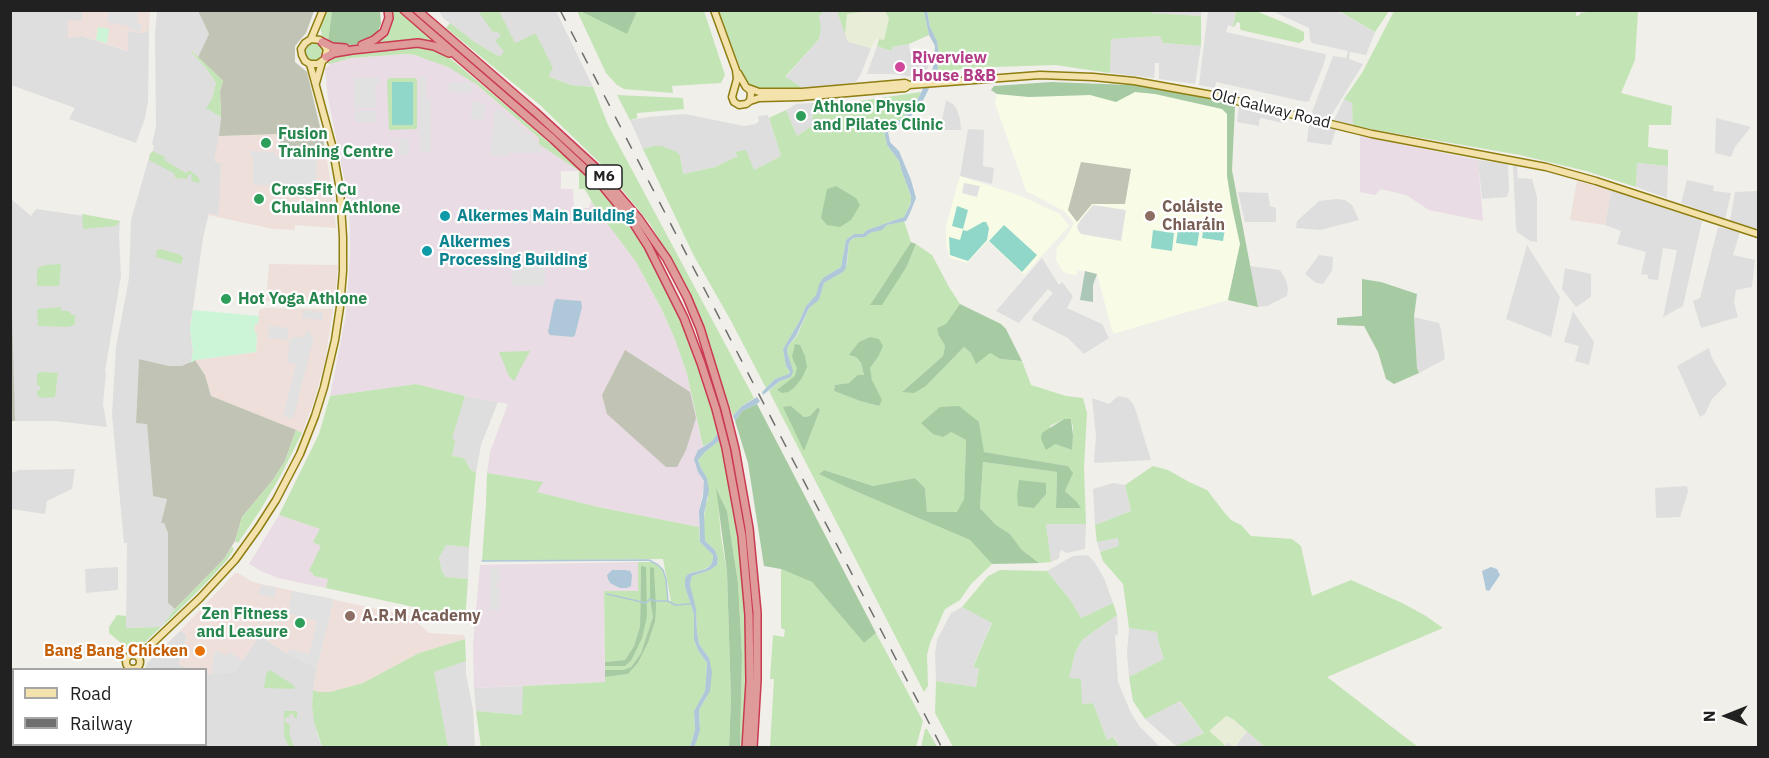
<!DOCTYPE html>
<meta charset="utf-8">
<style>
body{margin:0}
#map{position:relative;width:1769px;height:758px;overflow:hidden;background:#f0efe9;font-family:"IBM Plex Sans",sans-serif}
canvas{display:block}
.frame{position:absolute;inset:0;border:12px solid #212121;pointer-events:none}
.legend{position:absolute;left:12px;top:668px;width:195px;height:78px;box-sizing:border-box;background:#fff;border:2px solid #a6a6a6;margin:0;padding:8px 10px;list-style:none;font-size:18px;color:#212121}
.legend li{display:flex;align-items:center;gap:12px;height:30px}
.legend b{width:30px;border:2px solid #a6a6a6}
.north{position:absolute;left:1697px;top:686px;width:60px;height:60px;-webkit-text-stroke:4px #fff;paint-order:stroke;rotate:269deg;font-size:16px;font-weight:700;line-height:24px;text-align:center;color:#212121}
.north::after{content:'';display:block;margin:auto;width:21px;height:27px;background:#212121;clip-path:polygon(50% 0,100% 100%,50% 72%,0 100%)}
</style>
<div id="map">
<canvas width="1769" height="758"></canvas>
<div class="frame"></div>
<ul class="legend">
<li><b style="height:8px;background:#f3e2ac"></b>Road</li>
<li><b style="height:8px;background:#6f6f6f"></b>Railway</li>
</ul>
<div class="north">N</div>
</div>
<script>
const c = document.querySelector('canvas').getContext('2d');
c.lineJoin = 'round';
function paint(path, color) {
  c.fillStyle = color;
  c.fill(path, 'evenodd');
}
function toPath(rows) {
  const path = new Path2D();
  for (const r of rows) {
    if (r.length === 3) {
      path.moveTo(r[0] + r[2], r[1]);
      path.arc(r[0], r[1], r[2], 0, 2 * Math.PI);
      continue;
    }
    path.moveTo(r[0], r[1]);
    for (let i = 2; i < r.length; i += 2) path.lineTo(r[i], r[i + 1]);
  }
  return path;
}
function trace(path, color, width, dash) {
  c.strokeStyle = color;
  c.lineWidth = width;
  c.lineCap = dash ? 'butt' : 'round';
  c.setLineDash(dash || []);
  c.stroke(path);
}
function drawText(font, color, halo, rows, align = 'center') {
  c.font = font + ' "IBM Plex Sans",sans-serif';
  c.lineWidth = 4.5;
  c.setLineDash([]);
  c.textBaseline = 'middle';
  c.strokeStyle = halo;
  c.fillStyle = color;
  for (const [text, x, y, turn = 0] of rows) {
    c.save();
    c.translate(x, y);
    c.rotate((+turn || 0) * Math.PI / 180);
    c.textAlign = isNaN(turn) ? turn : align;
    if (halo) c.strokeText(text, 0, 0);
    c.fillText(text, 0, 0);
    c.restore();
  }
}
const residential = toPath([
 [1151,10,1202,11,1201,16,1150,13],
 [11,11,82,11,82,36,127,51,128,31,141,33,149,30,148,101,145,118,136,143,69,119,75,108,11,85],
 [157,11,198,11,209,34,198,57,193,51,191,52,206,68,216,83,212,99,207,108,221,117,221,127,216,154,221,164,220,203,219,216,209,213,203,238,190,329,193,351,191,363,182,366,169,366,139,359,136,422,147,423,153,495,167,499,161,523,164,523,168,533,168,602,175,609,161,627,126,628,127,543,124,543,112,415,116,347,129,278,131,220,150,154,153,151,154,146,152,144,156,126,155,33],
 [439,11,556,11,593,87,571,85,500,57,476,43,443,18],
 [837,11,848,41,871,48,861,74,856,82,801,90,785,78,819,39,821,29,818,16,823,12],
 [1208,11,1236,11,1233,27,1228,25,1226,32,1325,54,1326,56,1323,66,1309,101,1306,102,1216,82,1215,88,1199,85],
 [1272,11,1338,11,1375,32,1366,55,1350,52,1349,59,1363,64,1329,119,1314,115,1312,112,1333,56,1346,58,1348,51,1312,43,1310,40,1309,28],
 [1161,36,1164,43,1201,46,1195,84,1159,79,1159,63,1155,63,1154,78,1110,73,1111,39],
 [909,44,910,53,927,52,929,65,924,78,892,74,867,74,877,46,890,51,891,47],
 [1344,99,1352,102,1353,126,1334,120],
 [946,100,954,105,957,110,960,119,961,130,940,130],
 [812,103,813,125,797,136,786,110,796,104],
 [1239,105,1287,117,1287,120,1282,123,1261,118,1259,120,1259,126,1237,122],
 [685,114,744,126,756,124,759,121,758,116,768,115,781,156,754,170,735,152,738,156,715,167,683,174,680,156,653,146,643,149,630,120,648,117],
 [1716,118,1751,127,1735,147,1731,157,1715,153],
 [1309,123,1336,129,1331,145,1307,142],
 [968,129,984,130,983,166,994,168,992,184,960,176],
 [1478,160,1508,164,1509,191,1507,197,1482,199],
 [1637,163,1668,166,1667,198,1636,187],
 [1513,166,1517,166,1518,178,1532,179,1537,197,1537,242,1530,241,1517,232,1516,228],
 [1687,180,1714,186,1713,191,1731,193,1725,219,1681,203],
 [1611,190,1702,221,1683,306,1663,317,1677,250,1663,248,1658,280,1648,279,1648,275,1641,274,1646,252,1617,244,1621,231,1605,225],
 [1758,191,1758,229,1730,221,1735,192],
 [1238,192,1268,193,1270,206,1276,208,1276,222,1245,222],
 [10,198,31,216,36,209,120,221,119,236,121,276,105,371,106,372,103,404,107,427,55,421,11,421],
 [1337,199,1345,200,1352,205,1359,220,1320,230,1296,228,1297,221,1319,201],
 [1718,227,1740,232,1733,255,1755,260,1752,287,1736,290,1734,302,1738,317,1701,328,1693,301,1700,298],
 [1527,245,1560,297,1551,337,1506,319],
 [1319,255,1333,257,1332,271,1323,284,1316,283,1305,274],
 [1042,258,1059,285,1062,282,1073,296,1067,308,1102,324,1109,338,1084,354,1068,338,1032,320,1033,316,1053,293,1048,289,1019,323,996,311],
 [1250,266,1280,270,1286,280,1288,288,1287,296,1267,306,1258,307],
 [1565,268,1591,274,1591,297,1576,307,1562,289],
 [1573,311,1594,342,1589,365,1575,361,1579,346,1564,342],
 [1414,317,1439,323,1441,330,1445,359,1419,373,1417,368],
 [1709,348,1712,358,1727,384,1712,399,1705,414,1700,417,1677,366],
 [465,396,498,402,481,445,476,473,470,469,464,458,452,456,451,438],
 [1118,396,1128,398,1134,405,1151,460,1094,463,1096,436,1092,398,1109,404],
 [75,469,72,489,47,501,45,514,11,509,11,473,19,470],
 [1113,483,1125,485,1131,511,1095,525,1093,489],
 [1687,486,1688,492,1680,517,1656,518,1655,488],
 [1046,524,1086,524,1085,549,1066,553,1062,550,1059,553,1060,556,1058,559,1051,562],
 [1118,538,1120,546,1100,552,1097,542],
 [446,545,469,547,468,579,446,577,442,572,439,558],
 [1088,555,1095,563,1104,578,1113,603,1081,618,1071,601,1047,571,1073,556],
 [118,567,118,590,86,593,85,569],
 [962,607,992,622,973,666,979,667,976,687,936,681,935,653,937,640,951,613],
 [1117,615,1118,634,1115,636,1118,682,1131,713,1140,727,1160,747,1120,747,1114,737,1107,740,1093,703,1082,704,1068,678,1075,653,1082,640],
 [1129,628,1157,632,1158,640,1164,659,1129,677,1127,653],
 [180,631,187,635,179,664,188,669,145,670,147,663],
 [259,635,284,652,317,668,313,690,312,705,317,734,322,747,82,748,83,744,206,744,206,674,235,672],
 [466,661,466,674,473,709,475,747,448,747,433,672],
 [523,686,523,715,476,711,474,688],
 [1179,701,1204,733,1176,746,1145,719],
 [1247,731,1265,747,1223,748,1228,742,1235,747],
 [13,741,14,744,69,745,68,747,11,747,11,744]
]);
const commercial = toPath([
 [82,11,150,11,149,30,141,33,128,31,128,51,82,36,68,38,68,20,82,21],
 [280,134,280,155,325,148,331,184,336,228,295,225,295,230,273,229,208,215,209,213,219,216,221,164,214,161,219,136],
 [1577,181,1611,190,1605,225,1570,220],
 [269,264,338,265,335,300,333,302,266,301],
 [265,308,333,309,325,361,314,401,302,433,211,396,205,375,195,360,256,352,257,333,254,333,255,324,258,324,259,310],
 [235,573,238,573,251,581,261,584,410,616,429,633,464,635,465,639,419,653,363,683,330,692,318,692,313,690,317,668,284,652,259,635,235,672,206,674,206,670,188,669,179,664,187,635,180,631]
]);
const industrial = toPath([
 [405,54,414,55,431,60,465,75,539,138,540,144,579,171,561,171,561,189,573,189,574,208,589,208,591,201,636,262,662,310,676,341,687,374,703,446,698,450,698,472,704,481,704,487,699,511,699,527,598,507,536,492,542,482,487,473,490,452,508,404,465,396,416,384,330,396,346,314,350,256,350,225,346,188,328,98,325,69,332,62,351,58],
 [1360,136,1478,160,1483,221,1429,210,1406,195,1381,189,1375,195,1360,192],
 [279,515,320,529,322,546,312,572,314,576,328,579,326,588,278,578,263,572,249,564],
 [638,562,639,591,604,592,605,682,474,688,473,643,480,565]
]);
const education = toPath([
 [1135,92,1155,94,1222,109,1227,113,1227,176,1232,207,1240,244,1228,300,1113,334,1097,274,1077,270,1077,274,1074,275,1063,272,1056,260,1057,247,1066,238,1074,223,1064,211,1026,191,995,103,997,94,1029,97,1090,95,1116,102],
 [960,176,1021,196,1060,214,1069,226,1024,275,988,241,967,263,950,258,946,244,946,226]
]);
const construction = toPath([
 [198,11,314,11,306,33,295,46,295,62,307,72,325,148,280,155,280,134,219,136,221,119,220,91,223,81,198,57,209,34],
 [1081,162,1131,169,1125,204,1092,204,1077,222,1068,210],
 [11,278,15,421,10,421],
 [625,350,690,392,696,418,686,450,677,467,666,467,607,414,602,395],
 [139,359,169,366,182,366,195,360,205,375,211,396,296,430,285,461,273,480,242,517,235,541,224,559,175,609,168,603,168,533,164,523,161,523,167,499,153,496,147,424,136,423]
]);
const farmland = toPath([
 [868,11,885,11,889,18,884,40,876,39,871,48,848,42,845,34,846,13],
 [1225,716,1233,719,1247,731,1234,747,1228,742,1225,745,1208,731]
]);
const grass = toPath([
 [389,10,398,11,436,43,372,46,371,44,379,39],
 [1150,10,1151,13,1201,16,1201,46,1163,43,1160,36,1111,39,1110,73,1055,65,964,68,936,77,939,55,937,41,930,27,927,11],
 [325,11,332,11,328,42,322,36,320,26],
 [478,11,499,11,515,43,534,34,536,34,553,68,549,74,550,77,571,85,593,87,608,125,754,398,742,406,733,416,687,287,650,224,602,165,540,105,446,28,450,23,476,43,500,57,504,51,495,41,501,36,497,31,494,32,492,31],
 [577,11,580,11,626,33,637,11,704,11,725,75,721,83,672,86,673,93,624,89,617,85,606,73],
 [718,11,833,11,823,12,819,16,821,29,819,39,785,77,800,86,801,90,764,91,750,87,744,77],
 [837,11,837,10,868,11,847,14,845,34],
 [885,11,924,11,929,35,909,44,892,47,891,51,877,46,879,39,884,40,889,18],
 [1236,11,1256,11,1285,23,1304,32,1304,40,1299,43,1249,32,1241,30,1240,28,1240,23,1237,22,1235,26,1233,27],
 [1339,11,1389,11,1375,32],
 [1576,11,1576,16,1580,15,1580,13,1595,11,1638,11,1635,60,1621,93,1672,106,1671,125,1649,125,1648,147,1668,150,1668,166,1637,163,1636,187,1586,171,1520,155,1353,126,1352,103,1344,99,1362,73,1394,11],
 [314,52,10],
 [399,46,426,46,444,53,520,117,580,170,609,200,627,223,650,256,673,300,693,349,712,405,717,434,712,441,703,446,687,374,675,339,662,310,636,262,595,207,587,193,584,189,579,189,579,171,539,144,539,138,476,84,448,67,415,55,405,54,351,58,329,64,327,63,336,56],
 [192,51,223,81,220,91,221,117,206,108,212,99,216,83,206,68,191,52],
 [389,78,415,78,417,80,417,129,389,130,387,82],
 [921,92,914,107,901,119,885,128,884,131,887,145,899,161,902,172,911,197,911,202,904,217,867,230,863,234,854,234,846,240,841,267,823,278,816,295,806,306,799,322,783,349,786,366,790,372,788,375,775,379,766,388,730,319,694,256,643,149,653,146,661,146,677,152,680,156,683,174,715,167,738,156,735,152,746,150,754,170,781,156,769,118,786,110,797,136,813,125,812,103,839,104],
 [617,95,683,98,684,109,637,113,637,118,630,120],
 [153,151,165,157,164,160,186,173,189,170,198,177,200,182,198,183,192,181,191,180,192,175,189,174,187,179,176,178,174,176,175,174,166,169,149,160,150,154],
 [82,214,120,221,116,226,83,229],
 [904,221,911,242,870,305,907,266,916,244,932,255,949,287,960,304,939,336,945,346,943,356,903,391,926,386,964,347,971,353,990,353,1000,359,1022,361,1031,385,1066,396,1083,398,1087,413,1084,467,1086,524,1046,524,1051,562,1039,563,1022,550,1010,534,996,525,980,508,983,462,1057,472,1056,508,1076,501,1065,491,1072,472,1068,466,983,452,979,422,951,432,966,440,964,499,958,512,927,512,925,488,915,478,873,486,824,470,820,473,855,491,970,540,992,564,971,584,960,600,945,609,930,643,927,655,928,686,924,692,769,391,780,381,791,377,787,352,788,346,797,336,809,308,819,300,824,283,843,272,847,265,849,242,853,238,865,237,870,233,877,231,887,225],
 [849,355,878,357,869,368,879,406,860,401,834,391,835,385,849,383,864,375,861,363,856,357],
 [791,406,804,417,810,416,818,407,820,410,804,450],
 [1064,419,1071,419,1073,427,1072,450,1055,444,1050,426],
 [160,249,181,255,183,258,181,264,156,257,157,250],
 [61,264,59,286,37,286,37,271,39,267,46,265],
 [61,307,61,311,69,311,72,315,75,315,75,324,69,327,38,326,37,309],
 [530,351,514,381,509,376,499,352],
 [40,372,58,373,55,397,40,398,37,395,37,390,40,390,40,386,37,385,37,374],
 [416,384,465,396,452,438,455,441,452,456,464,458,470,469,476,473,469,547,446,545,439,558,442,572,446,577,468,579,465,622,427,616,414,607,326,588,328,579,314,576,312,572,309,571,321,546,313,542,320,529,279,515,319,434,330,396],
 [296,430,302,433,282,473,261,509,238,543,235,541,242,517,273,480,285,461],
 [720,440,729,476,740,539,746,608,747,665,743,747,740,747,742,655,738,583,727,511,717,490,721,537,727,572,731,700,729,747,694,747,700,730,699,710,707,697,709,658,699,644,697,632,697,622,690,584,692,576,710,570,717,565,718,559,715,550,705,541,703,526,706,504,708,499,707,478,701,468,698,459,705,452],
 [1153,466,1168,470,1189,482,1207,490,1224,512,1231,520,1241,525,1251,536,1292,539,1301,546,1312,596,1351,580,1402,603,1426,616,1443,628,1327,677,1418,747,1265,747,1233,719,1226,716,1209,731,1225,745,1223,747,1177,747,1176,746,1204,733,1180,701,1145,719,1133,701,1129,677,1164,659,1158,640,1157,632,1129,628,1123,584,1103,561,1100,552,1119,546,1118,538,1097,542,1095,525,1131,511,1125,485],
 [487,473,543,482,537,492,598,507,699,527,700,542,713,555,713,559,711,565,705,569,688,574,685,578,685,587,694,614,694,640,698,650,707,663,705,691,694,711,695,730,690,747,481,747,476,711,522,715,523,686,605,682,605,677,628,674,638,663,648,643,655,622,654,568,650,599,653,617,649,631,641,653,631,667,623,670,605,670,605,666,625,666,631,661,647,616,641,567,640,626,634,646,625,660,605,662,604,591,638,591,638,562,653,562,663,570,666,579,668,601,671,601,663,559,482,561,486,504],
 [232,547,234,549,227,560,206,583,173,616,161,627,142,645,130,645,128,649,109,633,109,627,117,615,126,616,126,628,161,627,175,609,224,559],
 [781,569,812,582,864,643,876,633,923,721,916,747,770,747,774,679,770,679,773,635,784,637,785,630,781,628],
 [1000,570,1047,571,1071,601,1081,618,1113,603,1117,615,1082,640,1075,653,1069,678,1081,679,1082,704,1093,703,1107,740,1113,737,1120,747,953,747,935,713,936,681,976,687,979,668,973,667,992,623,962,607,988,576],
 [465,639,466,661,434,672,448,747,322,747,314,722,312,705,313,690,318,692,330,692,363,683,419,653],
 [270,670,295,686,294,689,264,688,266,674],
 [284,711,297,711,297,718,294,718,293,714,290,714,289,717,285,718,285,722,290,725,289,734,294,747,289,747,284,736],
 [925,729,927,729,937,747,921,747]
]);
const forest = toPath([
 [332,11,380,11,381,24,378,31,366,42,353,45,331,44,328,42],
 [580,11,637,10,637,11,627,34],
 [1051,82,1132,85,1172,90,1233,102,1235,106,1232,170,1258,307,1228,300,1240,244,1232,207,1227,176,1227,114,1222,109,1155,94,1135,92,1116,102,1090,95,1029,97,997,94,991,90,994,86],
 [836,186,856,198,860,205,851,220,840,227,827,225,821,218,827,189],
 [911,242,916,244,907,266,882,305,870,305],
 [1362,279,1381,282,1417,294,1414,317,1417,368,1419,373,1394,384,1386,379,1378,352,1364,326,1337,325,1337,318,1362,316],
 [960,304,1001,324,1006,329,1022,361,1000,359,990,353,976,364,971,353,964,347,926,386,914,393,902,392,943,356,945,346,939,336,937,328,946,324],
 [870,337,879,339,883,346,878,357,870,368,872,380,882,400,879,406,860,401,834,391,835,385,849,383,858,375,864,375,861,363,856,357,849,355,859,342],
 [795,344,800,345,805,356,807,367,802,378,794,388,788,392,782,393,777,390,795,376,797,368,792,357],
 [757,404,876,633,864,643,812,582,781,569,764,566,748,463,735,421,742,411],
 [791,406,804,417,810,416,818,407,820,410,804,451,783,407],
 [959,406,979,422,984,452,1068,466,1073,473,1065,491,1076,501,1081,508,1056,508,1057,472,983,462,980,508,996,525,1010,534,1022,550,1039,563,992,564,970,540,855,491,819,474,824,470,873,486,915,478,925,488,927,512,957,512,964,499,966,440,951,432,943,437,933,434,921,423,940,407],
 [1064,419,1071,419,1073,436,1072,450,1055,444,1046,450,1041,439,1042,433],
 [1019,480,1046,483,1046,494,1034,508,1018,506,1017,495],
 [716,488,727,511,738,583,742,655,740,747,729,747,731,700,727,572],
 [641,566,646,567,647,616,642,638,631,661,625,666,605,666,605,662,625,660,634,646,640,626],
 [650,567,654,568,656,607,655,622,648,643,638,663,628,674,605,677,605,670,623,670,631,667,641,653,653,617,650,599]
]);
const cemetery = toPath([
 [1085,271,1097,274,1093,285,1093,302,1080,300]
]);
const park = toPath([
 [98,27,109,29,107,43,96,40],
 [193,310,259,316,258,324,255,324,254,332,257,333,256,352,195,360,191,363,193,351,190,329]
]);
const pitch = toPath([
 [392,82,413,82,413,125,392,125],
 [957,206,968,210,963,229,952,226],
 [1205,219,1226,222,1223,241,1202,238],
 [983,222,986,222,989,228,987,240,968,261,950,255,949,237,960,240,963,230,967,231],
 [1179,224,1200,227,1197,246,1176,243],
 [1004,225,1037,255,1022,272,989,241],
 [1153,230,1174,233,1172,251,1151,248]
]);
const parking = toPath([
 [109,11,138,11,137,23,142,24,140,32,129,29,129,26,107,22],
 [419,76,426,78,427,99,431,99,431,152,420,152],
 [354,78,379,78,379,85,375,85,376,108,354,108],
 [471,82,473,94,465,92,449,93,449,83],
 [472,101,485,104,484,120,471,119],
 [495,109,499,109,533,138,541,147,541,153,508,153,508,156,490,155],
 [355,111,376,111,375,122,355,122],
 [389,138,409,139,409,155,399,155,399,140,389,140],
 [250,151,275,152,275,156,298,157,303,154,315,155,317,159,316,184,308,183,307,186,253,185,253,156,250,155],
 [964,183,980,186,977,197,962,193],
 [1093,205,1126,210,1121,241,1081,234,1078,230,1077,226,1080,221],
 [512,262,545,263,545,286,512,286],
 [303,310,323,312,322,320,302,318],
 [269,326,289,328,287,340,268,338],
 [306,331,311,332,311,336,314,337,293,419,283,416,296,364,288,363,289,340,294,337,305,337],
 [490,568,500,569,500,581,497,582,497,588,500,588,500,610,490,610],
 [261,585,276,587,274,598,258,594],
 [292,591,334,599,317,668,287,654,290,649,309,654,317,621,288,613],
 [215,650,225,656,229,652,243,660,235,672,212,674,213,658]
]);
const water = toPath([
 [924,11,927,11,930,27,937,41,939,55,937,73,920,106,911,116,888,132,890,142,899,151,911,180,916,198,910,213,906,221,887,225,882,230,870,233,865,237,853,238,849,242,846,268,843,272,824,283,819,300,809,308,796,336,788,346,787,352,793,371,791,377,780,381,763,395,762,392,775,379,789,374,790,372,786,366,783,349,799,322,806,306,816,295,819,284,823,278,841,267,846,240,854,234,863,234,867,230,904,217,911,203,911,196,902,172,899,161,887,145,884,131,885,128,901,119,914,107,933,68,935,46,929,35],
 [556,299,581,301,582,307,575,335,573,337,550,335,548,332,554,302],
 [757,397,760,401,757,404,742,411,735,421,733,416,742,406],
 [717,434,720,440,705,452,698,460,701,468,707,478,709,490,704,514,705,541,715,550,718,559,717,565,710,570,692,576,690,584,696,609,697,632,699,644,709,658,712,672,710,691,699,710,700,730,697,740,694,747,690,747,695,730,694,711,705,691,707,663,698,650,694,640,694,614,685,587,685,578,688,574,706,569,711,565,713,559,713,555,700,542,699,511,703,496,704,481,698,472,694,459,698,450,712,441],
 [1491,567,1497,569,1500,575,1489,591,1486,590,1482,571],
 [612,570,625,570,630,571,632,575,631,586,627,588,620,588,610,583,608,579,607,575]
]);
const stream = toPath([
 [482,561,649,560,658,565,663,570,666,579,668,601,675,605,690,604],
 [607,594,646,603,650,599,655,601,668,601]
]);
const major = toPath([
 [714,10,736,70,737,79,732,97,734,102,739,105,746,104,750,101,759,98,800,97,905,88,909,85],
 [311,39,320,40,327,49,325,59,318,64,310,64,305,61,302,55,301,49,305,43,311,39,323,10],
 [738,73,746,87,750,90,751,94,750,101],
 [316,83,322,62],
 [748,88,759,92,802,92,905,83,909,85,1040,75,1093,77,1134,81,1212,95,1372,134,1546,167,1596,181,1758,234],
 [133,662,7],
 [138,657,200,598,235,560,258,528,276,500,300,454,315,416,324,387,335,340,340,307,343,271,343,237,340,190,332,145,310,64],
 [75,748,77,744]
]);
const highway = toPath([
 [404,10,553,139,601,184,634,224,648,246,684,318,701,363,716,409,726,448,742,536,749,615,750,682,746,748],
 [417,10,534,111,595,167,639,219,667,259,687,297,700,328,725,409,735,449,749,528,757,613,757,680,753,748],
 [322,42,332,47,345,48],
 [362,45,374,40,384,32,389,18,388,10],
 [326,57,334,53,352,50,418,43,434,46,449,53]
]);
const rail = toPath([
 [560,10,942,748]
]);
const markers = [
 [900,67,6,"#d1479c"],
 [801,116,6,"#2e9e5b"],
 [266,143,6,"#2e9e5b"],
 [259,199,6,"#2e9e5b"],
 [445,216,6,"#0f9aa8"],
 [1150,216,6,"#8d6e63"],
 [427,251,6,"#0f9aa8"],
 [226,299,6,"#2e9e5b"],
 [350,616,6,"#8d6e63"],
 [300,623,6,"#2e9e5b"],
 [200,651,6,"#e8710a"]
];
const shields = [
 [604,177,36]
];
const shieldNames = [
 ["M6",604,177]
];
const hotelNames = [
 ["Riverview",912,58],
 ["House B&B",912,76]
];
const leisureNames = [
 ["Athlone Physio",813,107],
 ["and Pilates Clinic",813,125],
 ["Fusion",278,134],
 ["Training Centre",278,152],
 ["CrossFit Cu",271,190],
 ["Chulainn Athlone",271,208],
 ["Hot Yoga Athlone",238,299],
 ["Zen Fitness",288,614,"right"],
 ["and Leasure",288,632,"right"]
];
const streetNames = [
 ["Old Galway Road",1271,109,14]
];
const educationNames = [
 ["Coláiste",1162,207],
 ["Chiaráin",1162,225],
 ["A.R.M Academy",362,616]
];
const cultureNames = [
 ["Alkermes Main Building",457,216],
 ["Alkermes",439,242],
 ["Processing Building",439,260]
];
const foodNames = [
 ["Bang Bang Chicken",188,651]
];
paint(residential, '#dfdede');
paint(commercial, '#efdfda');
paint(industrial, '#e9dce4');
paint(education, '#f8fce6');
paint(construction, '#c1c4b5');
paint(farmland, '#e7edd7');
paint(grass, '#c3e4b5');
paint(forest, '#a6cba2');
paint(cemetery, '#acc7b6');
paint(park, '#ccf5d7');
paint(pitch, '#90d6c9');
paint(parking, '#e1e1e1');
paint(water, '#aec7d9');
trace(stream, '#aec7d9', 1.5);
trace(major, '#8e7d10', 9);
trace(highway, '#c93b50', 10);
trace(major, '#f3e2ac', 6);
trace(highway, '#df9a9a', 7);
trace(rail, '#6f6f6f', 1.5, [12, 12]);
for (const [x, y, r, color] of markers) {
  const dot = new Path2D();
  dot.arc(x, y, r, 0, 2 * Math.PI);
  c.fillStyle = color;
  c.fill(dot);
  trace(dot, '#fff', 2);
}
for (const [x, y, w] of shields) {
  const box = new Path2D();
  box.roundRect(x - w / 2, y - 12, w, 24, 4.5);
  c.fillStyle = '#fff';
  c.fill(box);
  trace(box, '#212121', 1.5);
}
drawText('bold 15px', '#212121', null, shieldNames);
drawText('bold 16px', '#b23c85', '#fff', hotelNames, 'left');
drawText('bold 16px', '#27864d', '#fff', leisureNames, 'left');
drawText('16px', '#212121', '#fff', streetNames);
drawText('bold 16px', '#785e54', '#fff', educationNames, 'left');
drawText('bold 16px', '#0d838f', '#fff', cultureNames, 'left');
drawText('bold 16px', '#c56008', '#fff', foodNames, 'right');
</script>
